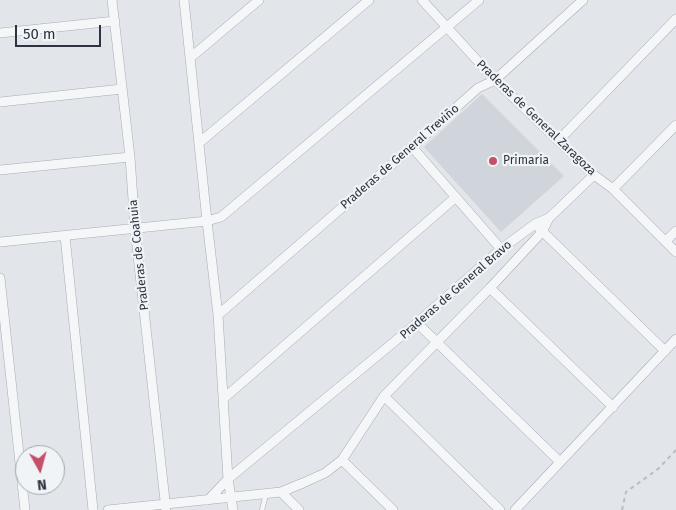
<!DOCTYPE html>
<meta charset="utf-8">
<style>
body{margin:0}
#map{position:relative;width:676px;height:510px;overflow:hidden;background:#e2e5e9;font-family:"Fira Sans",sans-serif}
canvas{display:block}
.north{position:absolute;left:15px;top:445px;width:50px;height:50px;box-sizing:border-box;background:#f1f4f7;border:1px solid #a2a7ae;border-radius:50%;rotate:173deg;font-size:14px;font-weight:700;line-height:20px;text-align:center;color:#2b3440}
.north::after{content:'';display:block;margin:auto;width:18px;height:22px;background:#c5506a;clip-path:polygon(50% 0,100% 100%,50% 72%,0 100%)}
.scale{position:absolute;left:15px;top:25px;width:86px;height:22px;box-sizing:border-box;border:2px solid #2b3440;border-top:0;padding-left:6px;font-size:15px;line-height:18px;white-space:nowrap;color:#2b3440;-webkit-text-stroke:4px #f1f4f7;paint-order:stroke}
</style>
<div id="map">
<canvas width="676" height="510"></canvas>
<div class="north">N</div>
<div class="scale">50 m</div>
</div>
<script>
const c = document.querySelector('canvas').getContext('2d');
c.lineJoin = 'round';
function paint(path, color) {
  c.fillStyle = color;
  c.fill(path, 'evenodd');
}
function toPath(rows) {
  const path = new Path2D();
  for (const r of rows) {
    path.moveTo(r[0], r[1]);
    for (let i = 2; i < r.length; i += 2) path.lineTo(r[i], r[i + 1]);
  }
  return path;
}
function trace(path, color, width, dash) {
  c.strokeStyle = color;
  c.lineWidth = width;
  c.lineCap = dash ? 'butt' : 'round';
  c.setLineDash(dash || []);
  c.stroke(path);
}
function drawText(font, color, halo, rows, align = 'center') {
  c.font = font + ' "Fira Sans",sans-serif';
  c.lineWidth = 4.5;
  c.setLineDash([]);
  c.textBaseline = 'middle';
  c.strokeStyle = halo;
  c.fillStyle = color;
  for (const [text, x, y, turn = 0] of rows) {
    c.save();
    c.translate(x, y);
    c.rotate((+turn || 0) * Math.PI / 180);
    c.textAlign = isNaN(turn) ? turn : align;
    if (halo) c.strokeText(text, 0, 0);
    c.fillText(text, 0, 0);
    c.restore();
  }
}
const built = toPath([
 [482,94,564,176,501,232,424,147]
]);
const path = toPath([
 [622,510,626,492,658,469,676,450]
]);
const lane = toPath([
 [262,510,266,494]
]);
const street = toPath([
 [112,0,130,157,135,228,166,510],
 [184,0,207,221,218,315,228,479,233,510],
 [422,0,495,80,594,175,613,189,676,252],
 [0,33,115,21],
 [190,58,259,0],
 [0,102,122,89],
 [558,141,676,19],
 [199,143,369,0],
 [412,147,501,249],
 [0,170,130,157],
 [613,189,676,125],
 [539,228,665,351],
 [65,236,93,510],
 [666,241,676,231],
 [0,242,207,221,221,217,479,0],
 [0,278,25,510],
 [490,288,613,407],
 [218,315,412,147,478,88,495,80,583,0],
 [417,323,560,462],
 [384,396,500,510],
 [223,399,456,197],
 [342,460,393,510],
 [281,492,299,510],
 [208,500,228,479,417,323,501,249,535,224,549,218,594,175],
 [108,510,281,492,303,483,325,473,342,460,384,396,490,288,542,232,549,218],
 [515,510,676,339]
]);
const markers = [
 [493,161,5,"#c5506a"]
];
const streetNames = [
 ["Praderas de General Zaragoza",536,118,44],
 ["Praderas de General Treviño",400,157,-41],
 ["Praderas de Coahuia",139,255,-96],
 ["Praderas de General Bravo",456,290,-41]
];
const poiNames = [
 ["Primaria",503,161]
];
paint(built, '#d0d4db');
trace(lane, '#a7acb3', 5.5);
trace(street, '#a7acb3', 10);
trace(path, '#b8bcc1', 2, [4, 4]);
trace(lane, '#f4f6f8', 4.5);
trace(street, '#f4f6f8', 9);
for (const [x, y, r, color] of markers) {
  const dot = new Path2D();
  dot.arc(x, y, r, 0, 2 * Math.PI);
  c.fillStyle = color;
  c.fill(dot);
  trace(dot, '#f1f4f7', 2);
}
drawText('12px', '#2b3440', '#f1f4f7', streetNames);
drawText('12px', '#2b3440', '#f1f4f7', poiNames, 'left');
</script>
